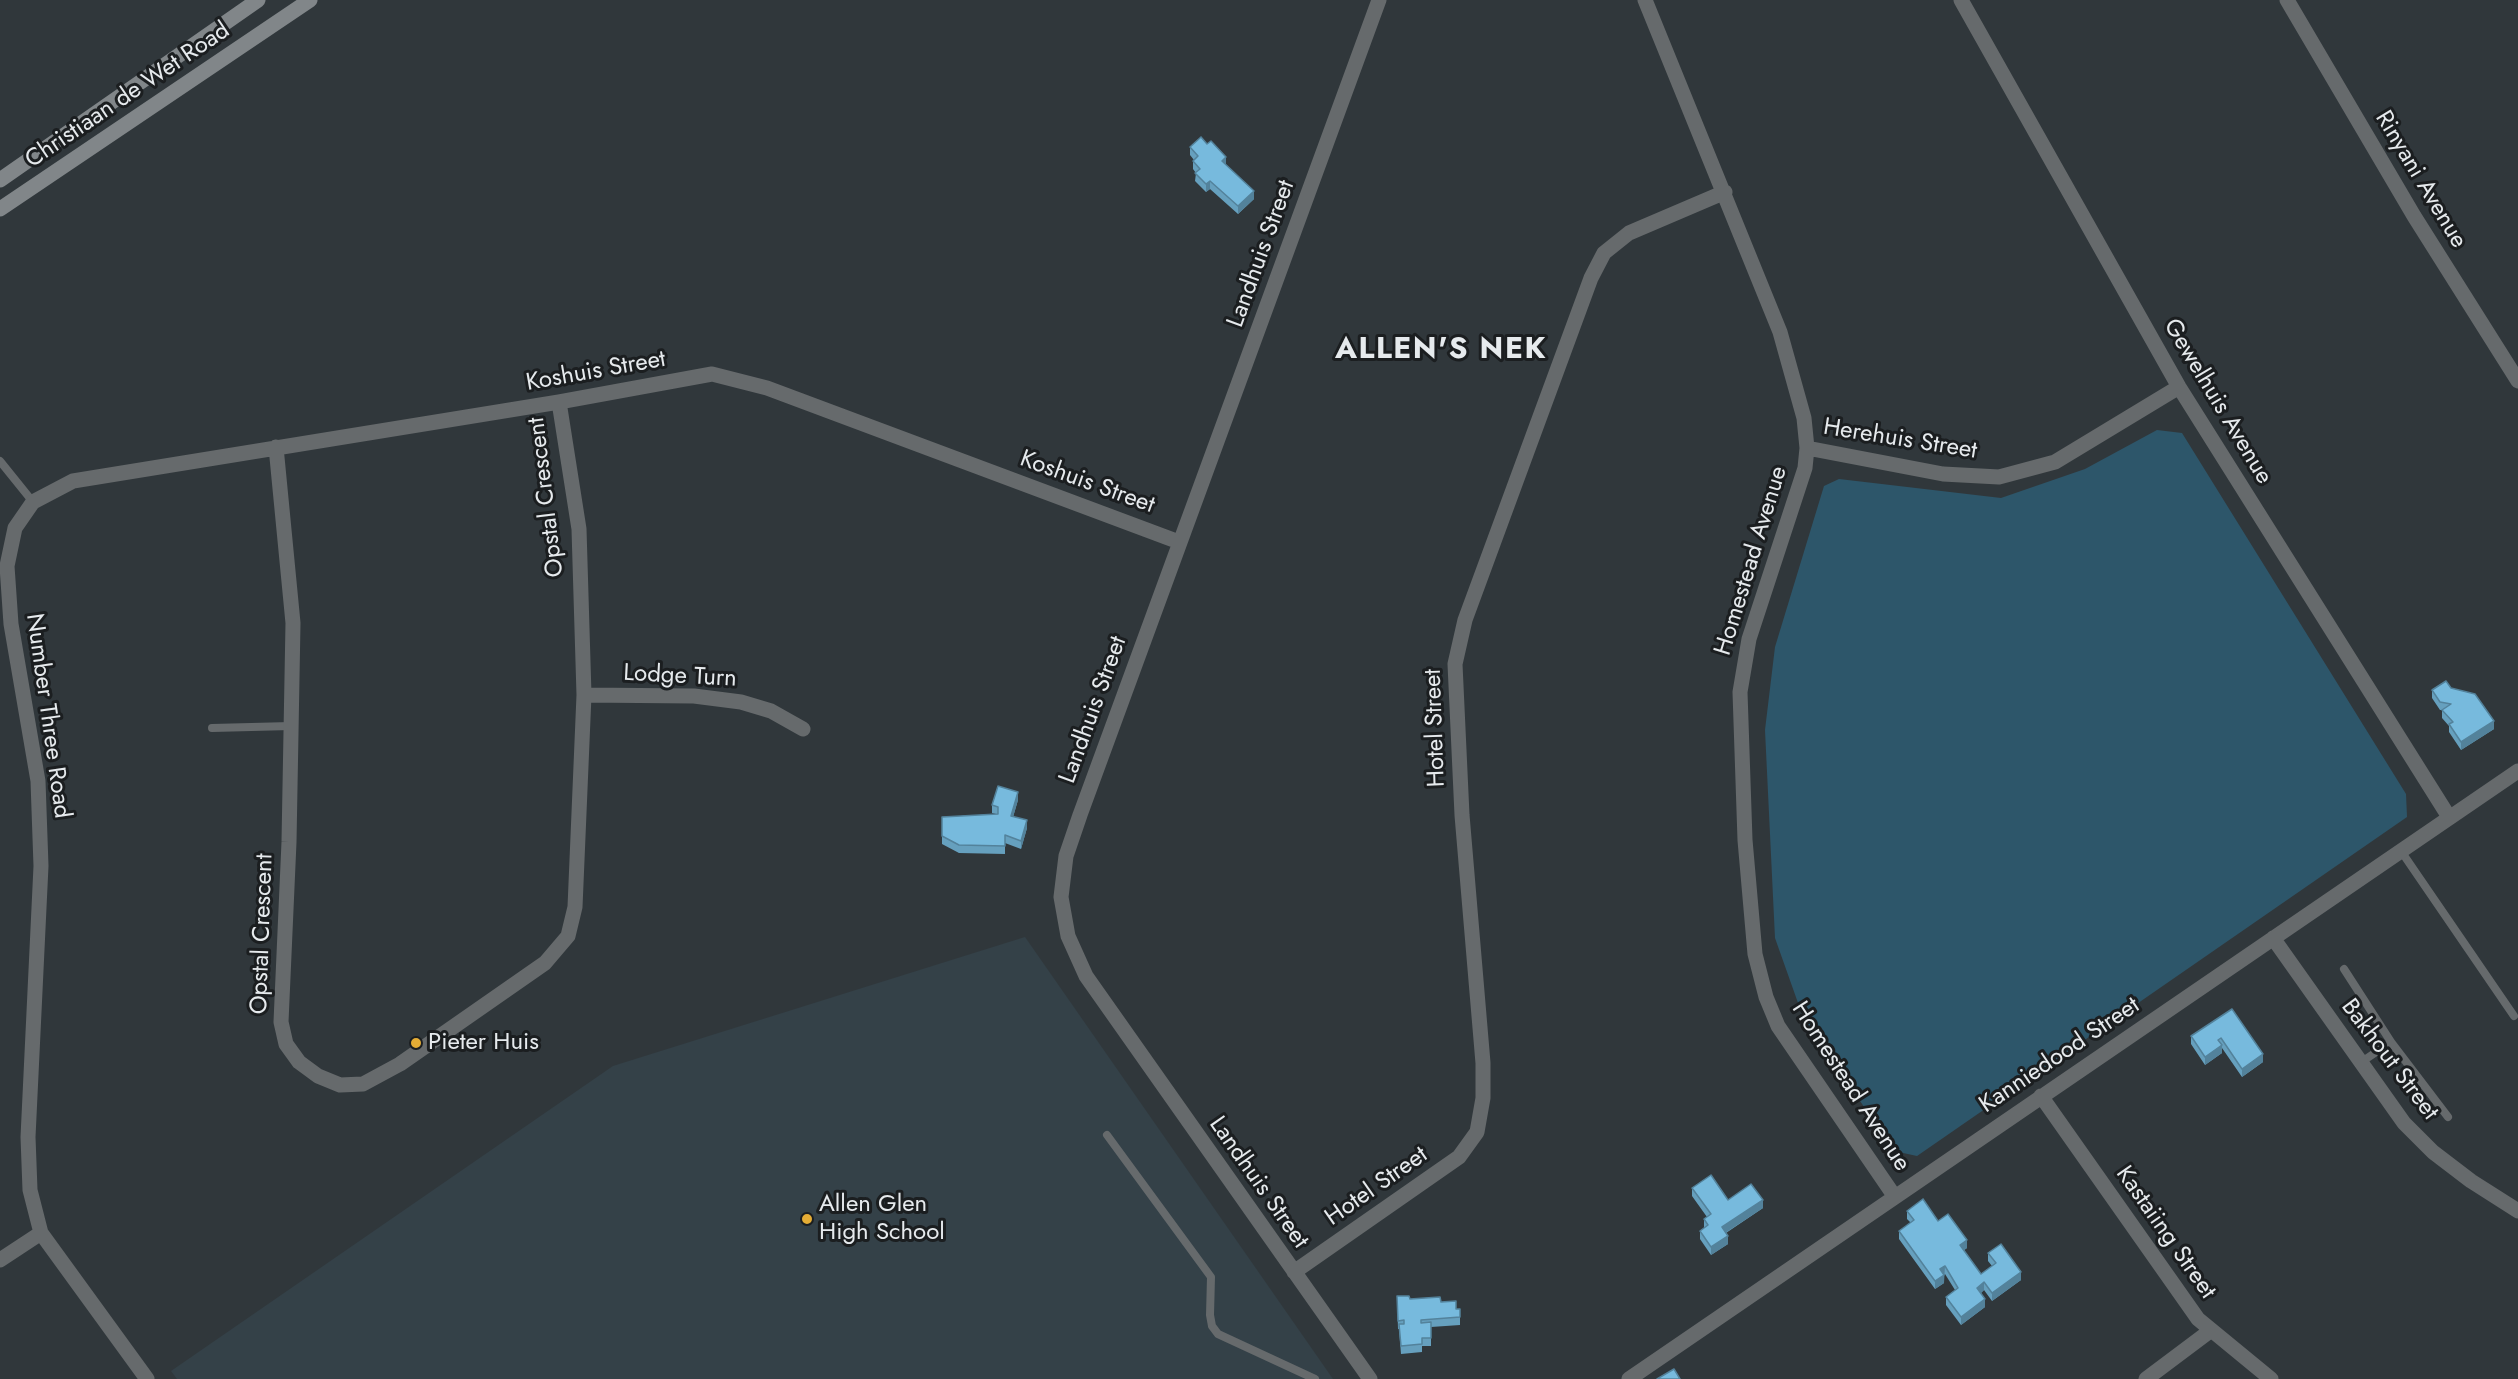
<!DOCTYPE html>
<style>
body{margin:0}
canvas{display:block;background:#30373b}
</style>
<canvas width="2518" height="1379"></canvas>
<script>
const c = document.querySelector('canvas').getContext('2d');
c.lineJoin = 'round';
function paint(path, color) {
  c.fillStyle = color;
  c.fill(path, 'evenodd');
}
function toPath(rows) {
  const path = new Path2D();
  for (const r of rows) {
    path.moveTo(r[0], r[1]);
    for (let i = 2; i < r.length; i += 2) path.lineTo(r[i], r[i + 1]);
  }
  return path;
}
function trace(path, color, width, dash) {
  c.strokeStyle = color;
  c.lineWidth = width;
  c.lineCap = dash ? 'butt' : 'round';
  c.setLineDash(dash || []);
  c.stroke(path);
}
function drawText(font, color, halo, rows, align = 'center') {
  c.font = font + ' Jost,sans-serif';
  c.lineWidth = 6;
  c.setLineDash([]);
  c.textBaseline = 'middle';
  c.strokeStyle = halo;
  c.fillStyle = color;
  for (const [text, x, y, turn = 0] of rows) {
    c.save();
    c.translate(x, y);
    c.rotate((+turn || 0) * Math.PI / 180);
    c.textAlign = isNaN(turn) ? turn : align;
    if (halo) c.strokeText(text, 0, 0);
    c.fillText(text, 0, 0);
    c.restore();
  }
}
const built = toPath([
 [1025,937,1333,1379,177,1379,171,1371,613,1066]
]);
const green = toPath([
 [2157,430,2182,433,2406,794,2407,817,1917,1156,1894,1151,1803,1017,1775,938,1765,730,1775,647,1824,486,1839,479,2001,498,2085,469]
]);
const service = toPath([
 [0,461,33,502],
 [212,728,291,726],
 [2401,851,2514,1016],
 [2344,969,2391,1042,2360,1063],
 [2391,1042,2448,1117],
 [1107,1135,1211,1277,1210,1315,1212,1326,1218,1334,1315,1379]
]);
const minor = toPath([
 [1645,0,1780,332,1804,418,1807,448,1805,468,1749,639,1740,692,1745,840,1755,954,1766,997,1778,1026,1895,1197],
 [1961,0,2179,387,2449,817],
 [2287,0,2414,216,2518,381],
 [276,447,293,623,289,842,281,1022,286,1044,299,1062,318,1076,340,1085,363,1084,400,1064,545,963,568,936,575,907,584,695,579,529,559,402],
 [1807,448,1943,474,1999,477,2055,462,2179,387],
 [584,695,694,696,741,702,771,711,803,729],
 [2273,938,2404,1123,2433,1152,2471,1181,2518,1211],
 [2041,1096,2198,1319,2271,1379],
 [0,1260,41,1233],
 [1294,1272,1459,1157,1477,1132,1483,1098,1483,1063,1462,815,1455,664,1465,620,1591,278,1604,253,1629,233,1725,192],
 [147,1379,41,1233,30,1190,28,1137,41,866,38,781,11,624,7,566,15,528,33,502,73,481,559,402,712,374,767,388,1179,542],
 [1370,1379,1086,976,1068,936,1061,897,1066,856,1080,815,1379,0],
 [1629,1379,2518,771],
 [2146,1379,2210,1331]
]);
const secondary = toPath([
 [0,180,258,0],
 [0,209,310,0]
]);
const wall = toPath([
 [1190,147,1226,165,1254,199,1238,214,1210,189,1206,192,1195,181,1196,173,1193,169,1193,161,1194,160,1190,155],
 [2451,688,2494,729,2461,750,2449,732,2449,726,2442,718,2442,710,2440,710,2432,698,2432,690],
 [1018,800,1013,817,1027,828,1021,849,1005,843,1005,854,959,853,942,844,942,817,996,814,992,813,992,805],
 [2232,1009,2263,1062,2242,1077,2222,1048,2222,1053,2205,1065,2191,1044,2191,1036],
 [1692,1188,1728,1200,1763,1208,1726,1233,1728,1244,1711,1255,1700,1239,1700,1231,1704,1228,1704,1219,1707,1217,1692,1196],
 [1907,1211,1938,1221,1967,1248,1964,1250,1981,1274,1992,1266,1988,1261,1988,1253,2021,1280,1992,1301,1984,1290,1981,1293,1985,1307,1961,1325,1946,1305,1946,1297,1955,1290,1945,1274,1944,1275,1944,1283,1935,1289,1899,1239,1899,1231,1911,1223,1907,1219],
 [1397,1296,1410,1299,1441,1302,1456,1309,1460,1309,1460,1325,1431,1327,1431,1346,1422,1346,1422,1352,1401,1354,1399,1329,1398,1329]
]);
const shadedWall = toPath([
 [1226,157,1226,165,1222,161],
 [1210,181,1210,189,1206,192,1206,184],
 [1254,191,1254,199,1238,214,1238,206],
 [2494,721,2494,729,2461,750,2461,742],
 [1018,792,1018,800,1011,824,1011,816],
 [1027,820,1027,828,1021,849,1021,841],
 [2222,1045,2222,1053,2205,1065,2205,1057],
 [2263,1054,2263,1062,2242,1077,2242,1069],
 [1763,1200,1763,1208,1722,1235,1722,1227],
 [1728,1236,1728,1244,1711,1255,1711,1247],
 [1967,1240,1967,1248,1960,1253,1960,1245],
 [1945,1266,1944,1283,1935,1289,1935,1281,1940,1269],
 [2021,1272,2021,1280,1992,1301,1992,1293],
 [1984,1282,1984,1290,1977,1296,1977,1288],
 [1985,1299,1985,1307,1961,1325,1961,1317]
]);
const building = toPath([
 [1201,137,1207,144,1211,141,1226,157,1222,161,1254,191,1238,206,1210,181,1206,184,1195,173,1200,169,1193,161,1198,156,1190,147,1201,137],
 [2446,681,2451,688,2475,694,2494,721,2461,742,2449,724,2453,722,2442,710,2451,704,2440,702,2432,690,2446,681],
 [998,786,1018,792,1011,816,1027,820,1021,841,1005,835,1005,846,959,845,942,836,942,817,998,814,998,807,992,805,998,786],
 [2232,1009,2263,1054,2242,1069,2221,1038,2218,1040,2222,1045,2205,1057,2191,1036,2232,1009],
 [1711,1175,1728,1200,1751,1184,1763,1200,1722,1227,1728,1236,1711,1247,1700,1231,1708,1225,1704,1219,1711,1214,1692,1188,1711,1175],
 [1923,1199,1938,1221,1948,1214,1967,1240,1960,1245,1981,1274,1996,1263,1988,1253,2001,1244,2021,1272,1992,1293,1984,1282,1977,1288,1985,1299,1961,1317,1946,1297,1958,1288,1945,1266,1940,1269,1944,1275,1935,1281,1899,1231,1914,1220,1907,1211,1923,1199],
 [1397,1296,1409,1296,1410,1299,1440,1297,1441,1302,1456,1301,1456,1309,1460,1309,1460,1317,1421,1320,1421,1323,1431,1322,1431,1338,1422,1338,1422,1344,1401,1346,1399,1324,1404,1324,1404,1320,1398,1321,1397,1296],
 [1674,1369,1680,1379,1657,1379,1674,1369]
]);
const markers = [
 [416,1043,6,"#e5ad35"],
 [807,1219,6,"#e5ad35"]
];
const streetNames = [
 ["Christiaan de Wet Road",128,96,-34],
 ["Rinyani Avenue",2420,180,59],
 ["Landhuis Street",1262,254,-70],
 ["Koshuis Street",596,372,-10],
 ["Gewelhuis Avenue",2217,402,59],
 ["Herehuis Street",1900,440,9],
 ["Koshuis Street",1087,483,20],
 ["Opstal Crescent",547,497,-97],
 ["Homestead Avenue",1752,561,-73],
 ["Lodge Turn",680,677,3],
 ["Landhuis Street",1094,710,-70],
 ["Number Three Road",47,716,82],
 ["Hotel Street",1436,728,-92],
 ["Opstal Crescent",263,934,-88],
 ["Kanniedood Street",2060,1056,-34],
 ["Bakhout Street",2389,1060,53],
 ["Homestead Avenue",1850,1087,57],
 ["Landhuis Street",1258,1183,55],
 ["Hotel Street",1377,1187,-35],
 ["Kastaiing Street",2165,1233,55]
];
const poiNames = [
 ["Pieter Huis",428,1043],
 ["Allen Glen",819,1205],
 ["High School",819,1233]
];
const districtNames = [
 ["ALLEN'S NEK",1441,351]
];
paint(built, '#344148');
paint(green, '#2d566a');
trace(service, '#666a6c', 8);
trace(minor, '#666a6c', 15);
trace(secondary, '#818689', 15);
paint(wall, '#66a0be');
paint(shadedWall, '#53829b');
paint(building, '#77badd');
trace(building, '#53829b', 1.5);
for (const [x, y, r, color] of markers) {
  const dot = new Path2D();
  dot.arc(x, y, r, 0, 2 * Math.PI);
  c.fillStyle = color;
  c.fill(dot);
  trace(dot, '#1b1e20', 2);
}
drawText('24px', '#e6eaed', '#1b1e20', streetNames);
drawText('24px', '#e6eaed', '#1b1e20', poiNames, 'left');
c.letterSpacing = '1.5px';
drawText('bold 30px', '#e6eaed', '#1b1e20', districtNames);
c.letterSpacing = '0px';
</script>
